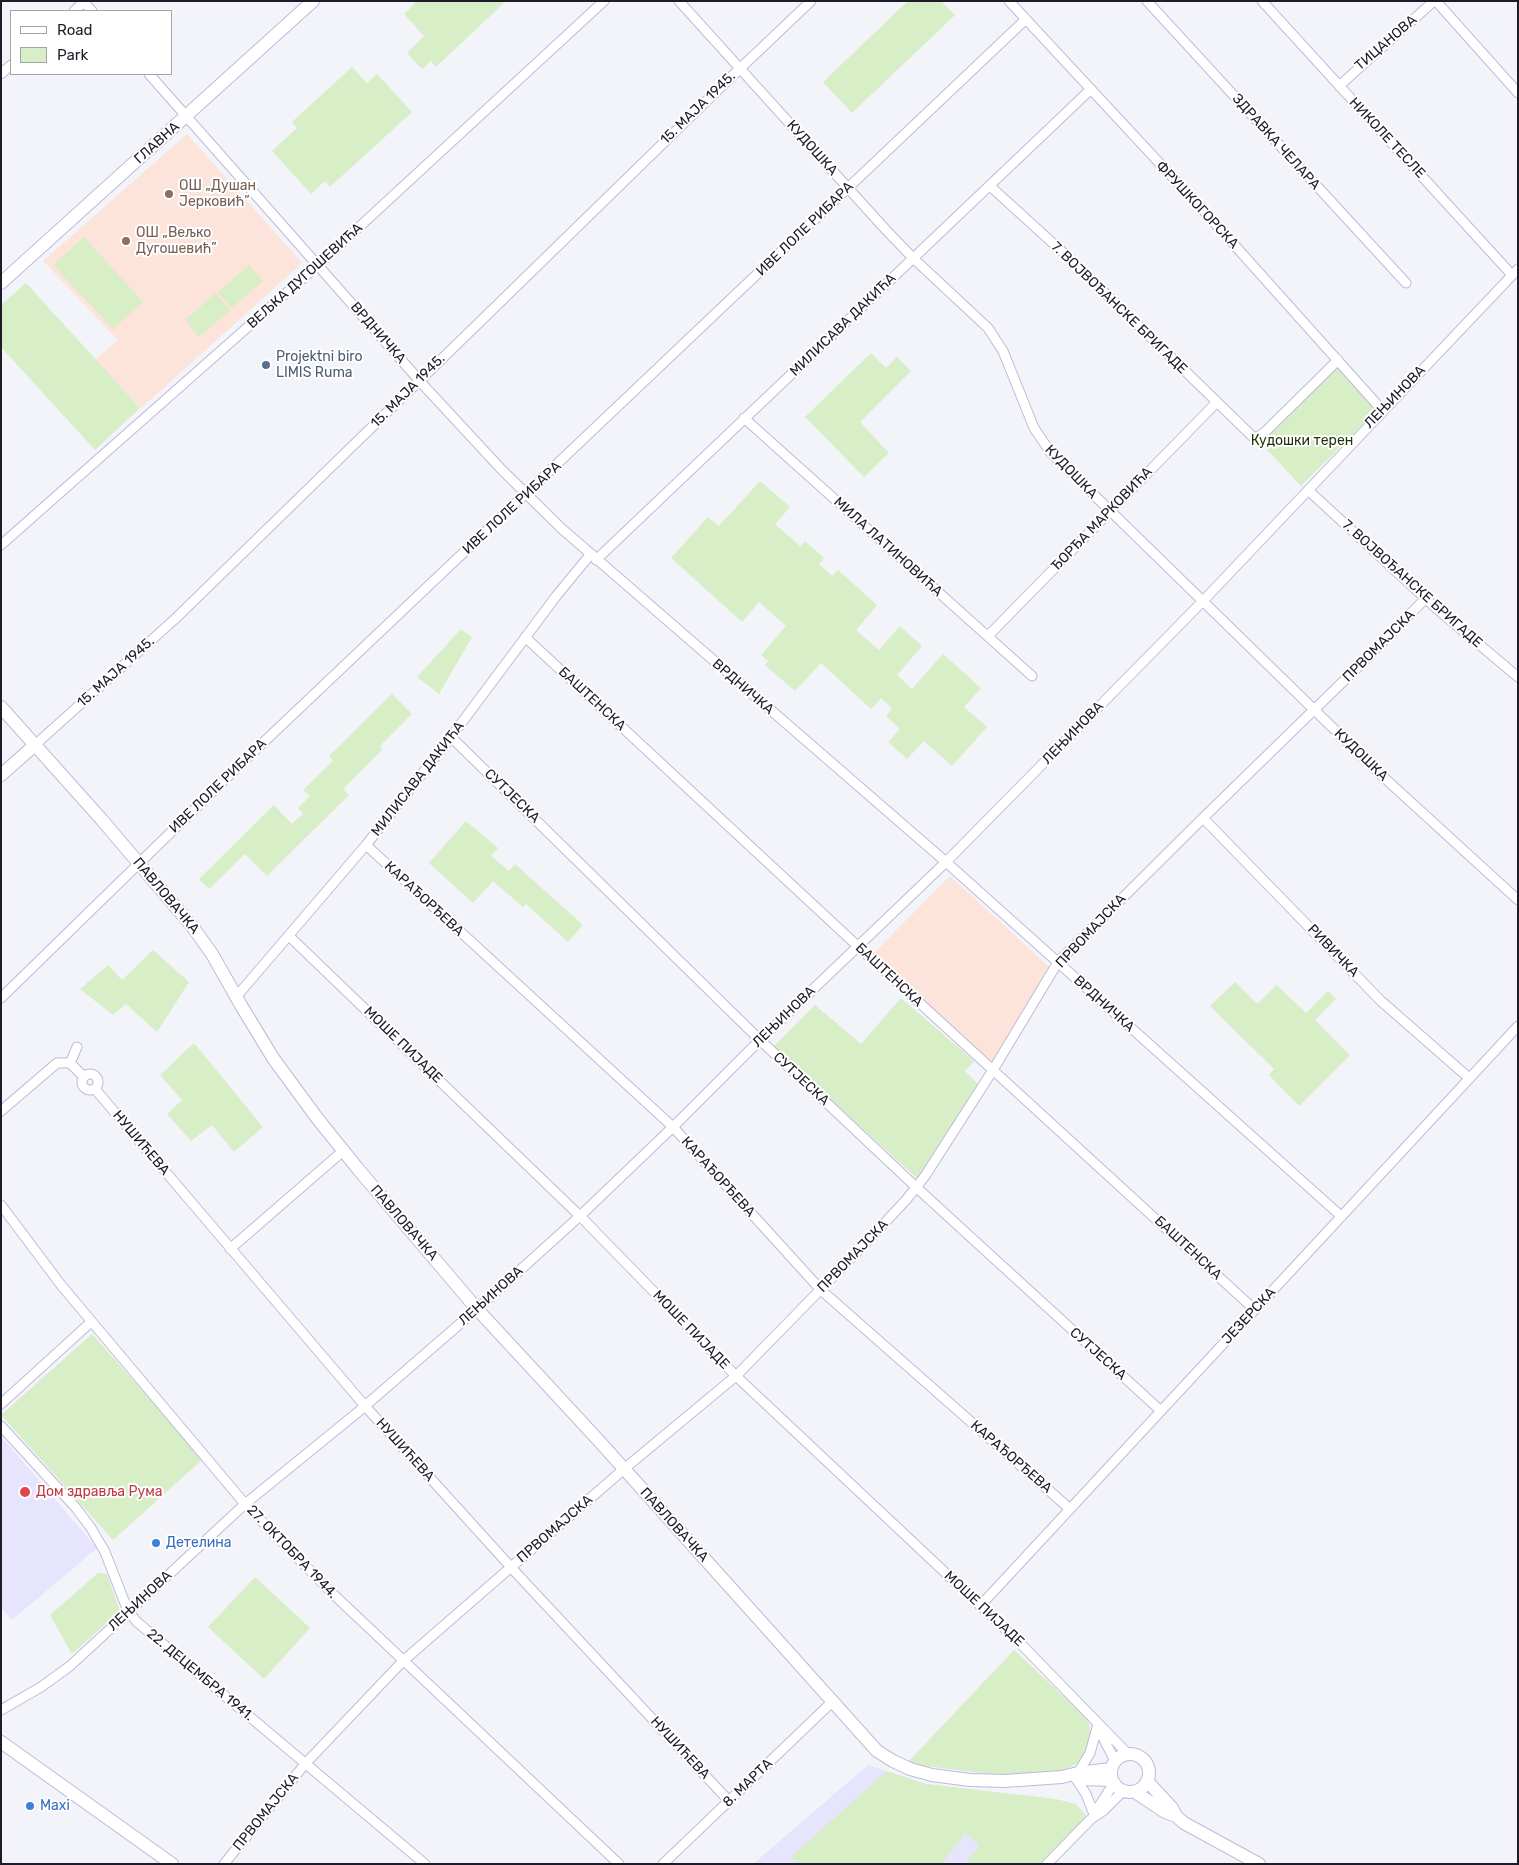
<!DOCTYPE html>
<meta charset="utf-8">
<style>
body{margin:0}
#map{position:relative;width:1519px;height:1865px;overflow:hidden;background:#f3f3fa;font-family:Rubik,sans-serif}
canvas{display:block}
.frame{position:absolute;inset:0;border:2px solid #1e1c28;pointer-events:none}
.legend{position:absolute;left:10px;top:10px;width:162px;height:65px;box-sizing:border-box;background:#fff;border:1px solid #a5a4a9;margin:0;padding:6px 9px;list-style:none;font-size:15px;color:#1e1c28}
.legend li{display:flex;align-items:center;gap:10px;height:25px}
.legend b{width:25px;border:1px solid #a5a4a9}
</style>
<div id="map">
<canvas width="1519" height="1865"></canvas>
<div class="frame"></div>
<ul class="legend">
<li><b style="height:6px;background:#fff"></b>Road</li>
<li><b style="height:14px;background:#d7eec7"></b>Park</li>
</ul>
</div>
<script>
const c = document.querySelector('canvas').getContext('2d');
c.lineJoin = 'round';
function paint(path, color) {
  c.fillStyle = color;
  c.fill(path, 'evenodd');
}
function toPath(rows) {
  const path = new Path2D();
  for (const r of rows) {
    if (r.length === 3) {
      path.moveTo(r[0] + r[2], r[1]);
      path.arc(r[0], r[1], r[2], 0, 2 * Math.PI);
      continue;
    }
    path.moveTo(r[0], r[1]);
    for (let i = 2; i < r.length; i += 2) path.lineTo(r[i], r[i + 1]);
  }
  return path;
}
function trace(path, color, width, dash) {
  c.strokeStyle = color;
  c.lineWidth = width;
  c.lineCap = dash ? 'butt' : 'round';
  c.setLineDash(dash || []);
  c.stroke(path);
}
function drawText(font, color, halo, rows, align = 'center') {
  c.font = font + ' Rubik,sans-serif';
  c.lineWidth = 4;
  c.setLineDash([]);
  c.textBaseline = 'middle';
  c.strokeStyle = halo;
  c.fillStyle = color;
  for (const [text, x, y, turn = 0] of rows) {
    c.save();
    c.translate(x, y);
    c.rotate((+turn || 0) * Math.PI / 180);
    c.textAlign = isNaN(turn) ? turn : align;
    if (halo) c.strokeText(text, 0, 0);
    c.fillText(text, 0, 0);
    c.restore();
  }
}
const built = toPath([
 [1,1436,97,1548,12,1620,1,1608],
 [868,1765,926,1784,1055,1799,1076,1804,1041,1864,753,1864]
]);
const education = toPath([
 [187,134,302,263,141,408,95,360,118,340,43,261],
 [950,876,1049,967,990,1066,873,954]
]);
const green = toPath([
 [417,1,506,1,436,67,431,61,422,69,407,53,424,36,404,14],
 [908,1,941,1,955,15,852,113,823,82],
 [352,67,367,83,377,74,412,112,330,187,325,181,311,194,272,151,297,128,292,122],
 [84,237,143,302,113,329,53,265],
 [249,265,263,281,232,308,218,292],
 [26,283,140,408,95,450,1,347,1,305],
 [216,293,230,310,199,337,185,320],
 [871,353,886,368,897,357,911,371,860,422,889,453,864,477,805,417],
 [1337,363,1378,409,1301,486,1258,440],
 [760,481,790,507,775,524,800,546,805,541,824,558,819,564,832,576,838,570,877,605,856,630,879,650,900,626,922,646,897,675,912,689,943,654,981,688,964,707,987,727,952,766,924,741,907,759,888,742,900,729,886,716,892,708,881,698,871,709,821,663,795,691,765,665,768,661,761,655,786,626,759,602,742,622,671,558,708,517,719,526],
 [461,629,472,637,439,694,417,677],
 [392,694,412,714,380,746,382,750,343,789,349,795,267,876,245,854,209,889,199,879,274,805,292,824,303,814,298,808,310,796,303,790,333,761,329,756],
 [466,821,498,848,491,856,509,871,515,864,583,925,568,942,526,904,523,907,493,881,473,903,429,863],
 [153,950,189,982,157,1032,126,1004,113,1015,80,989,108,965,122,980],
 [1235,982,1257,1004,1277,985,1306,1013,1328,991,1336,999,1315,1020,1350,1055,1299,1106,1269,1075,1274,1069,1210,1006],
 [901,998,974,1061,965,1071,979,1085,919,1180,773,1047,815,1005,861,1044],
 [194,1043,263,1127,234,1152,212,1125,191,1141,167,1114,182,1100,160,1075],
 [92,1334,203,1459,113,1540,1,1415],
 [98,1573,107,1574,120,1611,72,1654,50,1615],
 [255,1577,310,1628,264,1679,208,1627],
 [1014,1650,1088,1719,1091,1733,1089,1746,1080,1762,1057,1773,1005,1776,918,1765,908,1762],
 [887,1771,926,1784,1055,1799,1076,1804,1087,1817,1041,1864,965,1864,980,1845,965,1834,941,1864,798,1864,791,1857]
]);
const street = toPath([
 [83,1,92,11],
 [679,1,886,230,913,258,988,328,1003,351,1034,428,1051,453,1379,773,1518,900],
 [1009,1,1203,210,1383,411],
 [1147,1,1406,283],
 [1262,1,1512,275],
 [1436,1,1518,93],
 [74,11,85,1],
 [1,74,11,65],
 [149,74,426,388,502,470,561,528,946,862,1341,1216],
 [1339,86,1434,1],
 [990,186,1068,257,1253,437,1258,437,1265,432,1338,360],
 [744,418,1032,676],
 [1308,490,1437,609,1518,677],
 [1,545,318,265,604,1],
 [596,560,1090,90],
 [988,636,1217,402],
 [525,637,864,952,1255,1310],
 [451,737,760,1040,917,1188,1161,1411],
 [35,745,176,618,728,80,811,1],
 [1203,818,1381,1001,1469,1078],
 [366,845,673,1127,821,1290,1070,1509],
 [289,936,580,1216,736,1376,1018,1641,1128,1754],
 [236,997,366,845,451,737,557,595,590,555],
 [1,998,248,757,1025,20],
 [70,1063,77,1047],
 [90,1082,8],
 [95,1089,365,1406,519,1576,729,1801],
 [1,1111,57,1063,70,1063,84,1077],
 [1,1205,61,1285,245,1504,331,1592,619,1864],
 [230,1249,343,1151],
 [1,1404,91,1322],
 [1,1426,76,1508,91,1528,105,1552,128,1611,137,1622,425,1864],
 [980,1606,1518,1026],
 [1,1710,41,1687,70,1666,245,1504,358,1412,477,1309,580,1216,673,1127,760,1040,946,862,1202,602,1518,269],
 [1097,1726,1115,1761],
 [1078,1773,1090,1753,1097,1728],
 [1076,1779,1086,1794,1094,1814],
 [1094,1814,1114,1783],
 [224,1864,305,1764,403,1661,624,1469,736,1376,864,1245,906,1200,925,1176,993,1070,1058,962,1203,818,1360,665,1425,599],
 [663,1864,832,1702],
 [1047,1864,1091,1819,1103,1811,1123,1791]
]);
const secondary = toPath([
 [1,283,313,1],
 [1,707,102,820,192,926,212,954,242,1007,273,1058,317,1118,358,1169,477,1309,600,1442,877,1751,893,1761,910,1769,932,1775,970,1780,1004,1781,1062,1777,1078,1773,1111,1769],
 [1,775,35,745],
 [1,1742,172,1864],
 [1130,1773,19],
 [1079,1779,1112,1780],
 [1147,1781,1172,1808,1176,1816],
 [1135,1792,1165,1812,1176,1816,1184,1823,1259,1864]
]);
const markers = [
 [169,194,5,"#8d6e63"],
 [126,241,5,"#8d6e63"],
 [266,365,5,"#5c6f8a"],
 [25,1492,6,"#e0444e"],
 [156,1543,5,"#3f7fe0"],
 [30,1806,5,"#3f7fe0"]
];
const streetNames = [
 ["ТИЦАНОВА",1386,43,-41],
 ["15. МАЈА 1945.",698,108,-44],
 ["НИКОЛЕ ТЕСЛЕ",1387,138,47],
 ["ЗДРАВКА ЧЕЛАРА",1276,142,48],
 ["ГЛАВНА",157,143,-42],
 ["КУДОШКА",812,148,48],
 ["ФРУШКОГОРСКА",1197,205,47],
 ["ИВЕ ЛОЛЕ РИБАРА",805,229,-44],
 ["ВЕЉКА ДУГОШЕВИЋА",305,276,-42],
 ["7. ВОЈВОЂАНСКЕ БРИГАДЕ",1119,308,44],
 ["МИЛИСАВА ДАКИЋА",843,325,-44],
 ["ВРДНИЧКА",378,333,49],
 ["15. МАЈА 1945.",408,391,-45],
 ["ЛЕЊИНОВА",1395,397,-46],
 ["КУДОШКА",1071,472,46],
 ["ИВЕ ЛОЛЕ РИБАРА",512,508,-43],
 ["ЂОРЂА МАРКОВИЋА",1102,519,-46],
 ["МИЛА ЛАТИНОВИЋА",888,547,42],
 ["7. ВОЈВОЂАНСКЕ БРИГАДЕ",1412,584,42],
 ["ПРВОМАЈСКА",1379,646,-45],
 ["15. МАЈА 1945.",116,672,-42],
 ["ВРДНИЧКА",743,687,41],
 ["БАШТЕНСКА",592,699,43],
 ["ЛЕЊИНОВА",1073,733,-46],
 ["КУДОШКА",1361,755,44],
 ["МИЛИСАВА ДАКИЋА",418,779,-52],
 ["ИВЕ ЛОЛЕ РИБАРА",218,786,-44],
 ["СУТЈЕСКА",512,796,44],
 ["ПАВЛОВАЧКА",166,896,50],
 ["КАРАЂОРЂЕВА",424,899,43],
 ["ПРВОМАЈСКА",1091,931,-47],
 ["РИВИЧКА",1333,951,46],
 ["БАШТЕНСКА",889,975,43],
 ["ВРДНИЧКА",1104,1004,42],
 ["ЛЕЊИНОВА",784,1017,-44],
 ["МОШЕ ПИЈАДЕ",403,1045,44],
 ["СУТЈЕСКА",801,1079,43],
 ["НУШИЋЕВА",141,1143,50],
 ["КАРАЂОРЂЕВА",718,1177,48],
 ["ПАВЛОВАЧКА",404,1223,49],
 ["БАШТЕНСКА",1188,1248,43],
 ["ПРВОМАЈСКА",853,1256,-46],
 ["ЛЕЊИНОВА",491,1296,-42],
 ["ЈЕЗЕРСКА",1249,1316,-47],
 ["МОШЕ ПИЈАДЕ",691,1330,46],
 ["СУТЈЕСКА",1098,1354,42],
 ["НУШИЋЕВА",405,1450,48],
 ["КАРАЂОРЂЕВА",1011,1457,41],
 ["ПАВЛОВАЧКА",674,1525,48],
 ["ПРВОМАЈСКА",555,1529,-41],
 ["27. ОКТОБРА 1944.",292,1552,46],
 ["ЛЕЊИНОВА",140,1601,-43],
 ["МОШЕ ПИЈАДЕ",984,1609,43],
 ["22. ДЕЦЕМБРА 1941.",200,1675,40],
 ["НУШИЋЕВА",680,1748,47],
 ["8. МАРТА",748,1783,-44],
 ["ПРВОМАЈСКА",266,1812,-51]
];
const educationNames = [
 ["ОШ „Душан",179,186],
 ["Јерковић”",179,202],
 ["ОШ „Вељко",136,233],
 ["Дугошевић”",136,249]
];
const serviceNames = [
 ["Projektni biro",276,357],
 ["LIMIS Ruma",276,373]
];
const parkNames = [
 ["Кудошки терен",1302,441]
];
const healthNames = [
 ["Дом здравља Рума",36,1492]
];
const shopNames = [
 ["Детелина",166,1543],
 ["Maxi",40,1806]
];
paint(built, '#e7e4fd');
paint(education, '#fce4da');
paint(green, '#d7eec7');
trace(street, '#bebadc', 11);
trace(secondary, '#bebadc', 14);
trace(street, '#fff', 9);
trace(secondary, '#fff', 12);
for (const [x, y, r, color] of markers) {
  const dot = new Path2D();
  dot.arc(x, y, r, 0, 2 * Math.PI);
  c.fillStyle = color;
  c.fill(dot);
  trace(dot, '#fff', 2);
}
drawText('14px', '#1e1c28', '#fff', streetNames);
drawText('14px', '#785e54', '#fff', educationNames, 'left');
drawText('14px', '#4e5e75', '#fff', serviceNames, 'left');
drawText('14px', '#1f330b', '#fff', parkNames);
drawText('14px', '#be3a42', '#fff', healthNames, 'left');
drawText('14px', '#366cbe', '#fff', shopNames, 'left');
</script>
